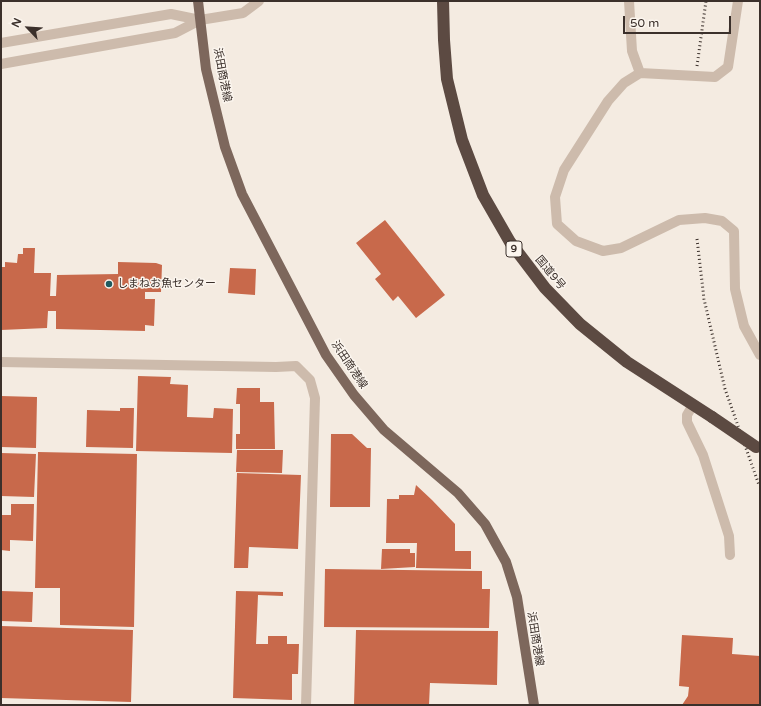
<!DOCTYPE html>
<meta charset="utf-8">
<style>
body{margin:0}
#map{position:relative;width:761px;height:706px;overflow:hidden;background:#f4ebe1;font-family:"Varela Round",sans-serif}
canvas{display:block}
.frame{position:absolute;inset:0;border:2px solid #3b302b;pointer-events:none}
.north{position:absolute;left:8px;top:8px;width:40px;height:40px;-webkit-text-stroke:3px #fbf5ee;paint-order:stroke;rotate:295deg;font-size:11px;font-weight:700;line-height:16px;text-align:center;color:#3b302b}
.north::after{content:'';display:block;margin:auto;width:14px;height:18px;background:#3b302b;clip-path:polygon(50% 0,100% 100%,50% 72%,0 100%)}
.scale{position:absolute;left:623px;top:16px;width:108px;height:18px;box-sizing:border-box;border:2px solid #3b302b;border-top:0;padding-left:5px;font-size:12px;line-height:14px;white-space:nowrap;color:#3b302b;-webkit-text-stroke:3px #fbf5ee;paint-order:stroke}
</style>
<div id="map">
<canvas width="761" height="706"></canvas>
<div class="frame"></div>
<div class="north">N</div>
<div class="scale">50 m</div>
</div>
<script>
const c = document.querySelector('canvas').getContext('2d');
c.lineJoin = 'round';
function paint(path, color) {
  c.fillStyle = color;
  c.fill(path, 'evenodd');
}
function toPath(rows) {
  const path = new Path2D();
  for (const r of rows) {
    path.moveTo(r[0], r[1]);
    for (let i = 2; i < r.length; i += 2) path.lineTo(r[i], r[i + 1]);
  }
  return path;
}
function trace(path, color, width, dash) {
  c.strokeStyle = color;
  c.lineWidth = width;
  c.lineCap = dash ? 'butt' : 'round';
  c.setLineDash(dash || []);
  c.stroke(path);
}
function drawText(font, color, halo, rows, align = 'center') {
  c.font = font + ' "Varela Round","Noto Sans JP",sans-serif';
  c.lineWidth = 3;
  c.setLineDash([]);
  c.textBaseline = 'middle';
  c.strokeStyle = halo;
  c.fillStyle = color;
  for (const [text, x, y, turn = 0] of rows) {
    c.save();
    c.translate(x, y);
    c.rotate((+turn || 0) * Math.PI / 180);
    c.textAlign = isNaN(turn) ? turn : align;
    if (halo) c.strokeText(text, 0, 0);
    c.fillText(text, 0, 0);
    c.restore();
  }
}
const building = toPath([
 [385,220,445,295,416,318,398,296,393,301,375,279,381,274,356,243],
 [23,248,35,248,34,273,51,273,50,296,56,296,57,275,118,274,118,262,156,263,162,265,161,292,145,292,145,299,155,299,154,326,145,325,145,331,56,329,56,311,48,311,47,328,1,330,1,267,5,267,5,262,17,263,18,254,23,254],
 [230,268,256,269,255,295,228,293],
 [138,376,171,377,170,384,188,385,187,417,213,418,214,408,233,409,232,453,136,451],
 [237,388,260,388,260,402,274,402,275,449,236,449,236,434,240,434,240,404,236,404],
 [1,396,37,397,36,448,1,447],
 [120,408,134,408,133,448,86,447,87,410,120,411],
 [331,434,352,434,367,448,371,448,370,507,330,507],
 [237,450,283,450,282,473,236,472],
 [38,452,137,454,134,627,60,625,60,588,35,588],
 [1,453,36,454,34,497,1,496],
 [237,473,301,475,298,549,249,547,248,568,234,568],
 [416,485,432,500,455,524,455,551,471,551,471,569,416,568,417,543,386,543,387,499,399,499,399,495,414,495],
 [11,504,34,504,33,541,10,540,10,551,1,550,1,515,11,515],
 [382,549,410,549,410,553,415,553,415,567,381,569],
 [325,569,482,571,482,589,490,589,489,628,324,627],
 [1,591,33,592,32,622,1,621],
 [236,591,283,592,283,596,258,595,256,644,268,644,268,636,287,636,287,644,299,644,298,674,292,674,292,700,233,698],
 [1,626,133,630,131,702,1,698],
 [356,630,498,631,497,685,430,683,429,705,354,705],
 [682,635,733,638,732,654,760,656,760,705,682,705,688,696,689,687,679,686]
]);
const minor = toPath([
 [629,1,632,51,640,73],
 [738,1,728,67,715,77,640,73,624,83,608,101,564,170,555,197,557,224,576,241,603,251,621,248,679,220,705,218,722,221,734,231,735,289,744,326,760,355],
 [1,43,171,14,200,20],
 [1,64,175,33,200,20,243,13,259,1],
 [1,362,276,367,296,366,310,380,315,398,306,705],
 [693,405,687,415,687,422,703,455,729,536,730,555]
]);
const major = toPath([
 [198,1,206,69,225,147,242,194,326,355,354,395,384,430,458,493,485,524,506,562,517,597,534,705]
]);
const highway = toPath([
 [443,1,444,40,447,79,462,140,483,195,510,242,545,288,580,324,627,362,712,417]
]);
const rail = toPath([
 [697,66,706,1],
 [697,239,704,299,725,389,759,485]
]);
const highwayBridge = toPath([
 [712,417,756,447]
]);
const markers = [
 [109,284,4,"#1f5a5e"]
];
const shields = [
 [514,249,16]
];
const shieldNames = [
 ["9",514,249]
];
const streetNames = [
 ["浜田商港線",222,75,79],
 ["国道9号",550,273,50],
 ["浜田商港線",349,365,56],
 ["浜田商港線",535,639,81]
];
const poiNames = [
 ["しまねお魚センター",117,284]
];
paint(building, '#c8694b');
trace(minor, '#cdbbac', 10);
trace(major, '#7d675c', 10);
trace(highway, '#5c4a42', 12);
trace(rail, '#3b302b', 3, [1, 3]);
trace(highwayBridge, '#5c4a42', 12);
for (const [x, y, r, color] of markers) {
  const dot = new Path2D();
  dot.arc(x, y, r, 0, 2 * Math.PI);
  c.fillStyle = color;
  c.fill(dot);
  trace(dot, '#fbf5ee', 1.5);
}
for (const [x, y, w] of shields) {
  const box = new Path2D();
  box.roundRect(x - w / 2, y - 8, w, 16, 3);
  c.fillStyle = '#fbf5ee';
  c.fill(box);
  trace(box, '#3b302b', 1);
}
drawText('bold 10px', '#3b302b', null, shieldNames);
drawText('11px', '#3b302b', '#fbf5ee', streetNames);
drawText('11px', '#3b302b', '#fbf5ee', poiNames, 'left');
</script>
